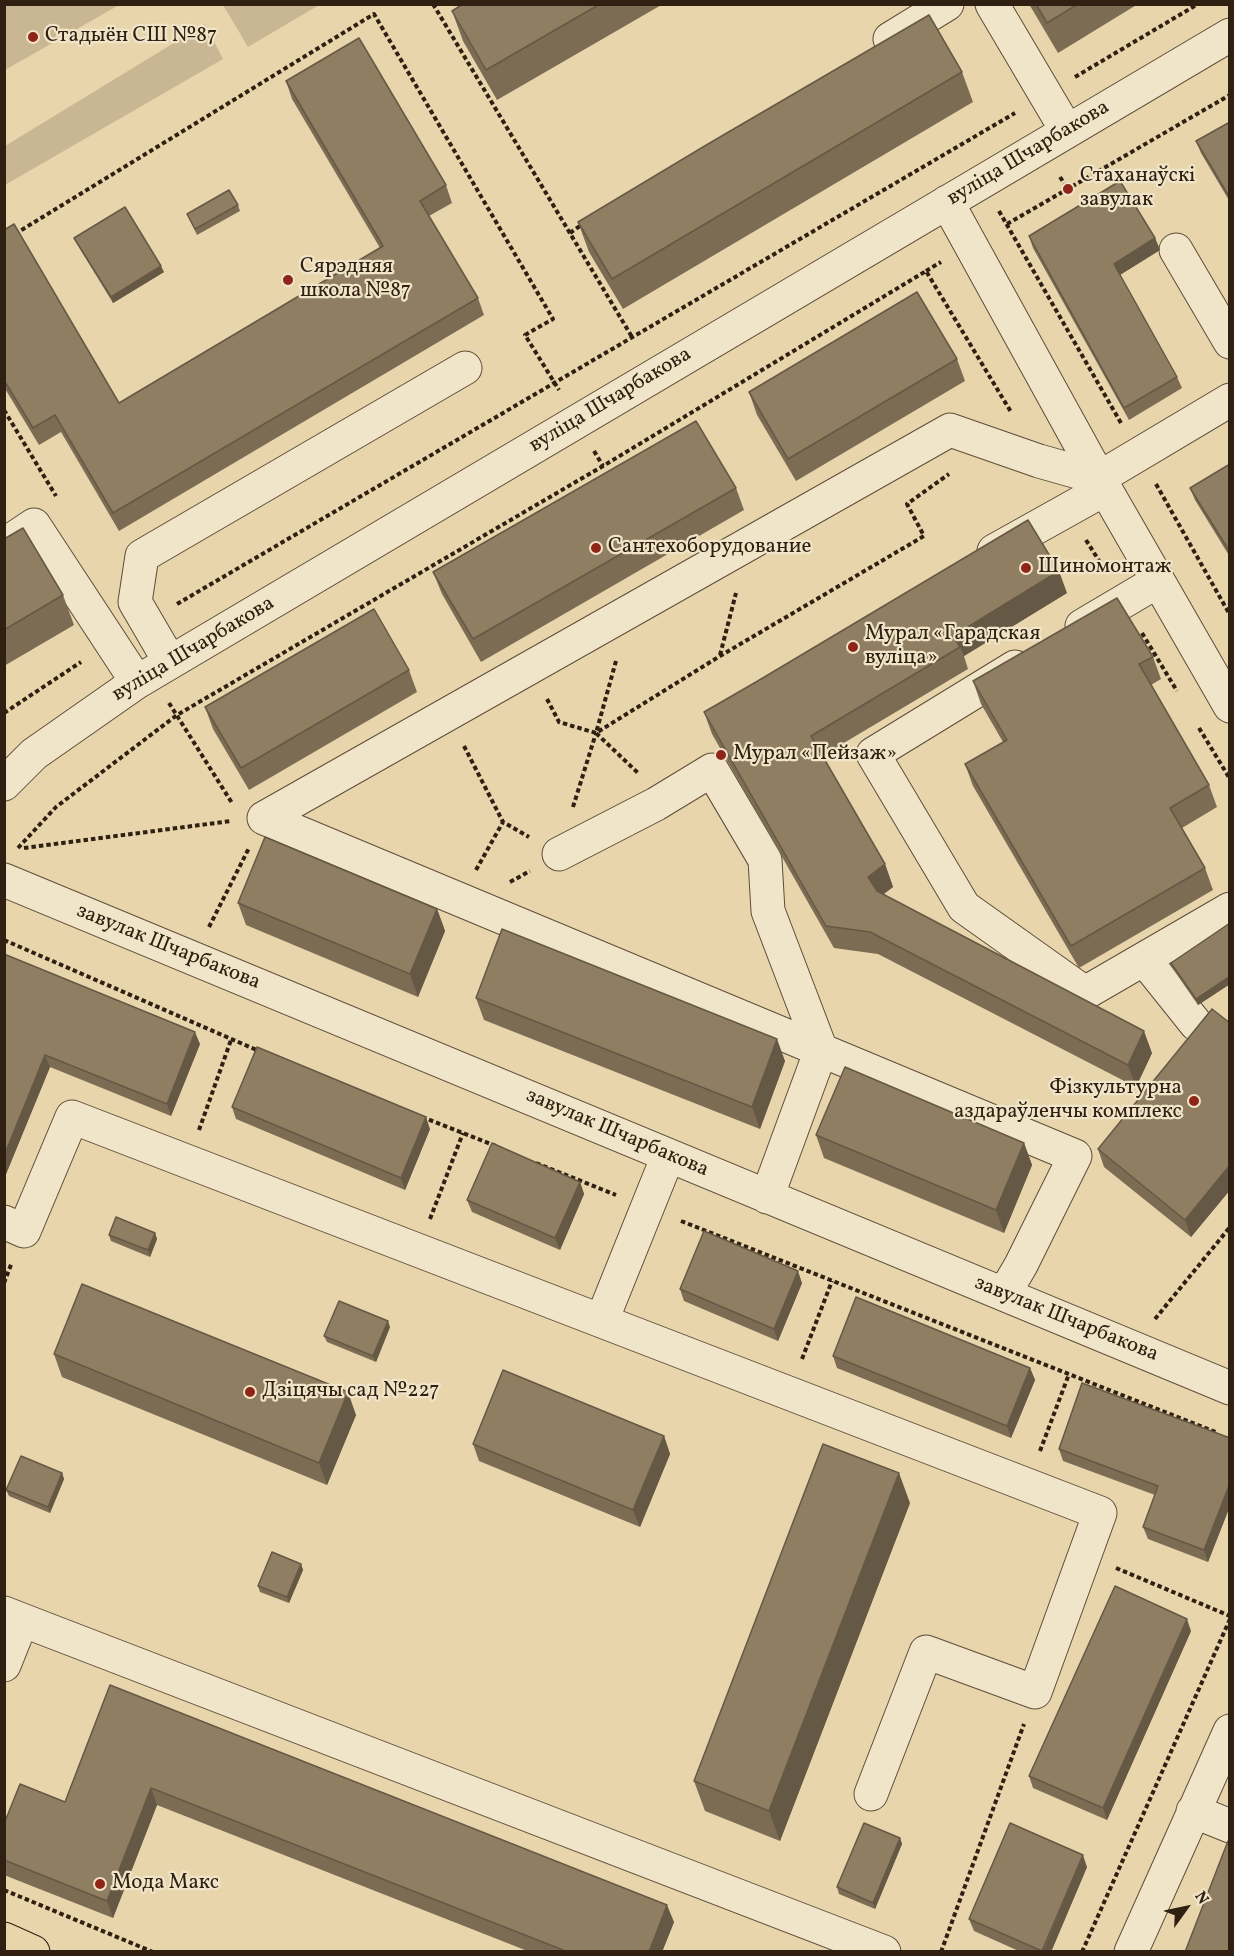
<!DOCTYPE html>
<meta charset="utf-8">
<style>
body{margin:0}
#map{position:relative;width:1234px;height:1956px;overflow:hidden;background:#e8d5ac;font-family:Vollkorn,serif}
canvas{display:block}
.frame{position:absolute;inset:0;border:6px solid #302011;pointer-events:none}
.north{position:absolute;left:1156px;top:1878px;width:60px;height:60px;-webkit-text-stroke:4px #f0e4c9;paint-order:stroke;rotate:57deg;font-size:16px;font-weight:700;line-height:24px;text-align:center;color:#302011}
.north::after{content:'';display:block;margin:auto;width:21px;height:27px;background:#302011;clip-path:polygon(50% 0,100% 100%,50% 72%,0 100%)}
</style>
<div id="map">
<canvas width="1234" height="1956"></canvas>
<div class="frame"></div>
<div class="north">N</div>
</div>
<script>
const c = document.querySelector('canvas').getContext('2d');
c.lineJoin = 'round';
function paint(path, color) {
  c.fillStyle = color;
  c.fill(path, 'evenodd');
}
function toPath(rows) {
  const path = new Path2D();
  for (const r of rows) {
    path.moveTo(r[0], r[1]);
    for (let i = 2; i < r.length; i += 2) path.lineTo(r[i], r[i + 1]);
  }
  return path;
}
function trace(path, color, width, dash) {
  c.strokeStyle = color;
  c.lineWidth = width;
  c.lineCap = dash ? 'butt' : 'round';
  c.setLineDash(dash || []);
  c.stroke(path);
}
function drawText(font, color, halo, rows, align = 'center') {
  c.font = font + ' Vollkorn,serif';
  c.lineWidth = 4.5;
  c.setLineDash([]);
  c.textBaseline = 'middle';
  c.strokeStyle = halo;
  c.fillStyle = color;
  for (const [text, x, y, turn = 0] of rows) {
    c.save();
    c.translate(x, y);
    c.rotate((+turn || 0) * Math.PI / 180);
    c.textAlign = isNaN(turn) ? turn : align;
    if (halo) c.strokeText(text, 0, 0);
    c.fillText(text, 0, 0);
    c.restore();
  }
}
const green = toPath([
 [5,4,119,4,119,5,5,70],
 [223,5,319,5,248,47],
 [205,24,223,59,5,185,5,146]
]);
const path = toPath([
 [433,4,632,337],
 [1075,77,1198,4],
 [1060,177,1068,189],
 [999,211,1121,423],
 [1007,224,1230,95],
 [570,233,584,223],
 [15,234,374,14,553,319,525,335,559,390],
 [926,271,941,262],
 [4,410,56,496],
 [594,451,603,466],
 [1156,484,1230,615],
 [1086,540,1106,572],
 [177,604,1015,113],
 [1142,633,1177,691],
 [720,655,736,593],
 [616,661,596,733,638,773],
 [547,699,559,722,596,733,720,656,924,536,907,504,949,474],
 [169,703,232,803],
 [4,713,81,662],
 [1199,728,1230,779],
 [464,746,503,822,529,837],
 [573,807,596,733],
 [18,848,56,807,177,715,603,466,926,271,1011,412],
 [24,848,231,821],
 [476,870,503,822],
 [510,882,530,871],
 [209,927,249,848],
 [4,940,259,1051],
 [422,1117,496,1146],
 [199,1130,231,1040],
 [536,1163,616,1195],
 [430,1219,463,1133],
 [681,1221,1218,1433],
 [4,1283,12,1262],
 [1155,1319,1230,1227],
 [802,1359,832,1281],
 [1040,1451,1069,1374],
 [1116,1568,1230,1616],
 [4,1890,153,1952],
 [941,1952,1024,1724],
 [1082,1952,1230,1619]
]);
const minor = toPath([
 [992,4,1067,131],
 [890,39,947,4],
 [947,202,1099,478,1230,706],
 [1176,250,1230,342],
 [4,545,34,525,137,682],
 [994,551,1105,489],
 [1082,626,1158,581],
 [170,662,135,602,142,556,465,368],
 [1015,667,873,754,964,907,1085,993,1230,909],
 [4,784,34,754,137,682,1230,35],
 [264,818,950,430,1039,461,1099,478,1230,400],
 [264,818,1075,1156,1021,1265,1004,1294],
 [559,854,656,804,712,770,765,860,768,911,821,1050,767,1197],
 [4,880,1230,1388],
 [1144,959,1196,1024],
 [4,1222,24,1231,72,1117,1100,1513,1035,1692,926,1652,871,1794],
 [602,1320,668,1156],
 [4,1613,22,1620,4,1665],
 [22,1620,884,1952],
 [1193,1811,1230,1826],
 [1131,1952,1230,1731]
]);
const major = toPath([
 [4,1939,33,1952]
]);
const wall = toPath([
 [463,4,663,4,497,100,463,41,452,11],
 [1029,4,1138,4,1058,53],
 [962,72,973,102,623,309,589,252,578,222],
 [286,81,446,185,452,203,429,216,478,298,484,315,119,531,61,432,39,445,4,387,4,230,119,403,380,248,292,99],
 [1230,122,1230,202,1201,153,1196,141],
 [238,205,240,211,197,235,187,214],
 [1029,236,1155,238,1160,250,1120,275,1177,377,1182,388,1129,420,1033,248],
 [74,238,164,272,113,303,77,244],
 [957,359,965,381,796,481,757,415,749,392],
 [1230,464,1230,557,1195,500,1190,488],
 [736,488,744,510,481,662,442,594,433,572],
 [4,539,63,595,74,625,4,666],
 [1067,593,964,656,968,669,822,756,885,864,893,887,882,895,1152,1053,1136,1087,878,954,834,948,712,734,704,712],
 [1153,657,1161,679,1151,685,1209,785,1217,807,1182,828,1205,868,1213,890,1079,968,973,786,965,764,1003,742,981,704,973,681],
 [409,670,417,692,249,790,213,729,205,707],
 [238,903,437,909,445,931,418,997,246,925],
 [1230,923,1230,984,1198,1005,1173,969,1171,963],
 [4,954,200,1044,171,1116,50,1067,4,1179],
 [476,998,785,1061,760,1129,484,1020],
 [1230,1023,1230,1190,1191,1237,1104,1167,1098,1149],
 [232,1107,430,1129,405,1190,236,1119],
 [816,1135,1024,1143,1032,1165,1004,1233,824,1158],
 [580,1182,584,1194,560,1250,472,1212,467,1200],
 [155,1233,157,1239,150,1257,111,1241,109,1235],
 [802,1283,778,1341,684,1301,680,1289],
 [390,1327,376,1362,327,1342,324,1336],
 [54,1354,356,1415,327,1485,62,1377],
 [833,1356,1030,1368,1035,1380,1011,1438,837,1368],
 [664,1436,670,1454,640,1527,479,1461,473,1444],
 [1230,1438,1230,1506,1208,1562,1148,1539,1143,1527,1155,1495,1063,1461,1059,1449],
 [62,1473,64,1479,50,1513,9,1496,6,1490],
 [910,1503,780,1841,705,1811,694,1781],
 [301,1564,303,1570,289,1603,260,1592,258,1586],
 [1191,1631,1107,1820,1033,1788,1029,1776],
 [110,1685,674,1922,662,1952,530,1952,157,1805,113,1918,4,1875,4,1824,65,1802],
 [900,1838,902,1844,875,1909,839,1894,837,1887],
 [1087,1867,1051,1952,1021,1952,974,1931,969,1919]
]);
const shadedWall = toPath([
 [1155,238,1160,250,1118,276,1114,264],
 [161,266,164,272,113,303,111,297],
 [1059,571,1067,593,964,656,960,647,953,636],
 [885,864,893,887,876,900,868,877],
 [437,909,445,931,418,997,410,974],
 [1230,976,1230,984,1198,1005,1196,999],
 [1144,1031,1152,1053,1136,1087,1128,1065],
 [195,1032,200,1044,171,1116,167,1104],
 [777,1039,785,1061,760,1129,752,1107],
 [45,1055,50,1067,4,1179,4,1156],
 [426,1117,430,1129,405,1190,401,1178],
 [1024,1143,1032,1165,1004,1233,996,1210],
 [1230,1165,1230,1190,1191,1237,1185,1220],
 [580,1182,584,1194,560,1250,555,1238],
 [155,1233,157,1239,150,1257,148,1250],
 [798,1271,802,1283,778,1341,774,1329],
 [388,1321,390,1327,376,1362,373,1356],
 [1030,1368,1035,1380,1011,1438,1007,1426],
 [348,1392,356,1415,327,1485,319,1463],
 [664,1436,670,1454,640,1527,633,1510],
 [62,1473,64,1479,50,1513,48,1507],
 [899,1473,910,1503,780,1841,769,1811],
 [1230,1483,1230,1506,1208,1562,1204,1550],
 [301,1564,303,1570,289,1603,287,1597],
 [1187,1619,1191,1631,1107,1820,1103,1808],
 [151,1788,157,1805,113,1918,107,1901],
 [900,1838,902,1844,875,1909,873,1903],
 [1083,1855,1087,1867,1051,1952,1043,1952],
 [667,1905,674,1922,662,1952,649,1952]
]);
const building = toPath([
 [463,4,600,4,486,70,452,11,463,4],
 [1036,4,1078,4,1047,23,1036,4],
 [929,15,962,72,612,279,578,222,708,144,929,15],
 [359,38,446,185,420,201,478,298,113,513,55,415,33,428,4,380,4,230,14,224,119,403,383,246,286,81,359,38],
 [1230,122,1230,198,1196,141,1230,122],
 [1120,181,1155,238,1114,264,1177,377,1124,408,1029,236,1120,181],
 [229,190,238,205,195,229,187,214,229,190],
 [125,207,161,266,111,297,74,238,125,207],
 [917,292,957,359,788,459,749,392,917,292],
 [696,421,736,488,473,639,433,572,696,421],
 [1230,464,1230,552,1190,488,1230,464],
 [1028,520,1059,571,953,636,960,647,811,736,885,864,868,877,877,891,1144,1031,1128,1065,870,932,826,926,704,712,756,682,1028,520],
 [23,528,63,595,4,630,4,539,23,528],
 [1117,598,1153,657,1139,664,1209,785,1170,808,1205,868,1071,946,965,764,1007,740,973,681,1117,598],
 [374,609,409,670,241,768,205,707,374,609],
 [265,837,437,909,410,974,238,903,265,837],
 [1230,923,1230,976,1196,999,1171,963,1230,923],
 [502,929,777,1039,752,1107,476,998,502,929],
 [4,954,195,1032,167,1104,45,1055,4,1156,4,954],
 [1212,1009,1230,1023,1230,1165,1185,1220,1098,1149,1212,1009],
 [257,1047,426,1117,401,1178,232,1107,257,1047],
 [845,1067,1024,1143,996,1210,816,1135,845,1067],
 [492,1143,580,1182,555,1238,467,1200,492,1143],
 [116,1217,155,1233,148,1250,109,1235,116,1217],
 [704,1231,798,1271,774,1329,680,1289,704,1231],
 [82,1284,348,1392,319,1463,54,1354,82,1284],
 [856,1297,1030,1368,1007,1426,833,1356,856,1297],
 [339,1301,388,1321,373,1356,324,1336,339,1301],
 [503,1370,664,1436,633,1510,473,1444,503,1370],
 [1082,1383,1230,1438,1230,1483,1204,1550,1143,1527,1158,1486,1059,1449,1082,1383],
 [823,1444,899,1473,769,1811,694,1781,823,1444],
 [21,1456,62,1473,48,1507,6,1490,21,1456],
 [272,1552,301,1564,287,1597,258,1586,272,1552],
 [1115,1586,1187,1619,1103,1808,1029,1776,1115,1586],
 [110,1685,667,1905,649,1952,562,1952,563,1950,151,1788,107,1901,4,1860,4,1824,20,1784,65,1802,110,1685],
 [864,1823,900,1838,873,1903,837,1887,864,1823],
 [1010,1823,1083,1855,1042,1951,969,1919,1010,1823],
 [1228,1841,1230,1842,1230,1952,1185,1952,1228,1841]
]);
const markers = [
 [33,37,6,"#8f2418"],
 [1068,189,6,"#8f2418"],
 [288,280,6,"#8f2418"],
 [596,548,6,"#8f2418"],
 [1026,568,6,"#8f2418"],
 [853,647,6,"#8f2418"],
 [721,755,6,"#8f2418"],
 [1194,1101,6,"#8f2418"],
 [250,1392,6,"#8f2418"],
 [100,1884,6,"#8f2418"]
];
const poiNames = [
 ["Стадыён СШ №87",45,37],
 ["Стаханаўскі",1080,177],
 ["завулак",1080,201],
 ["Сярэдняя",300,268],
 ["школа №87",300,292],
 ["Сантехоборудование",608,548],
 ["Шиномонтаж",1038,568],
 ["Мурал «Гарадская",865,635],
 ["вуліца»",865,659],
 ["Мурал «Пейзаж»",733,755],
 ["Фізкультурна",1182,1089,"right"],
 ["аздараўленчы комплекс",1182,1113,"right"],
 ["Дзіцячы сад №227",262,1392],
 ["Мода Макс",112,1884]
];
const streetNames = [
 ["вуліца Шчарбакова",1029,154,-31],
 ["вуліца Шчарбакова",611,401,-31],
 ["вуліца Шчарбакова",194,650,-31],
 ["завулак Шчарбакова",168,948,22],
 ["завулак Шчарбакова",617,1134,23],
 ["завулак Шчарбакова",1066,1320,22]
];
paint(green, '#c9b692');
trace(minor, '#5e4d38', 35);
trace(major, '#302011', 35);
trace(path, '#302011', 4, [4.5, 3]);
trace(minor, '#f0e4c9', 33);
trace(major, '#e8d5ac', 33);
paint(wall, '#7c6c54');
paint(shadedWall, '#655845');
paint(building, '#907e62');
trace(building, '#655845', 1.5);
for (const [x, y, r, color] of markers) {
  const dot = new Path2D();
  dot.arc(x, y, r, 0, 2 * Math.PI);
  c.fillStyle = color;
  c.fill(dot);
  trace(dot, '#f0e4c9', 2);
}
drawText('21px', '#302011', '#f0e4c9', poiNames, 'left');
drawText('21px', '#302011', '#f0e4c9', streetNames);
</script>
